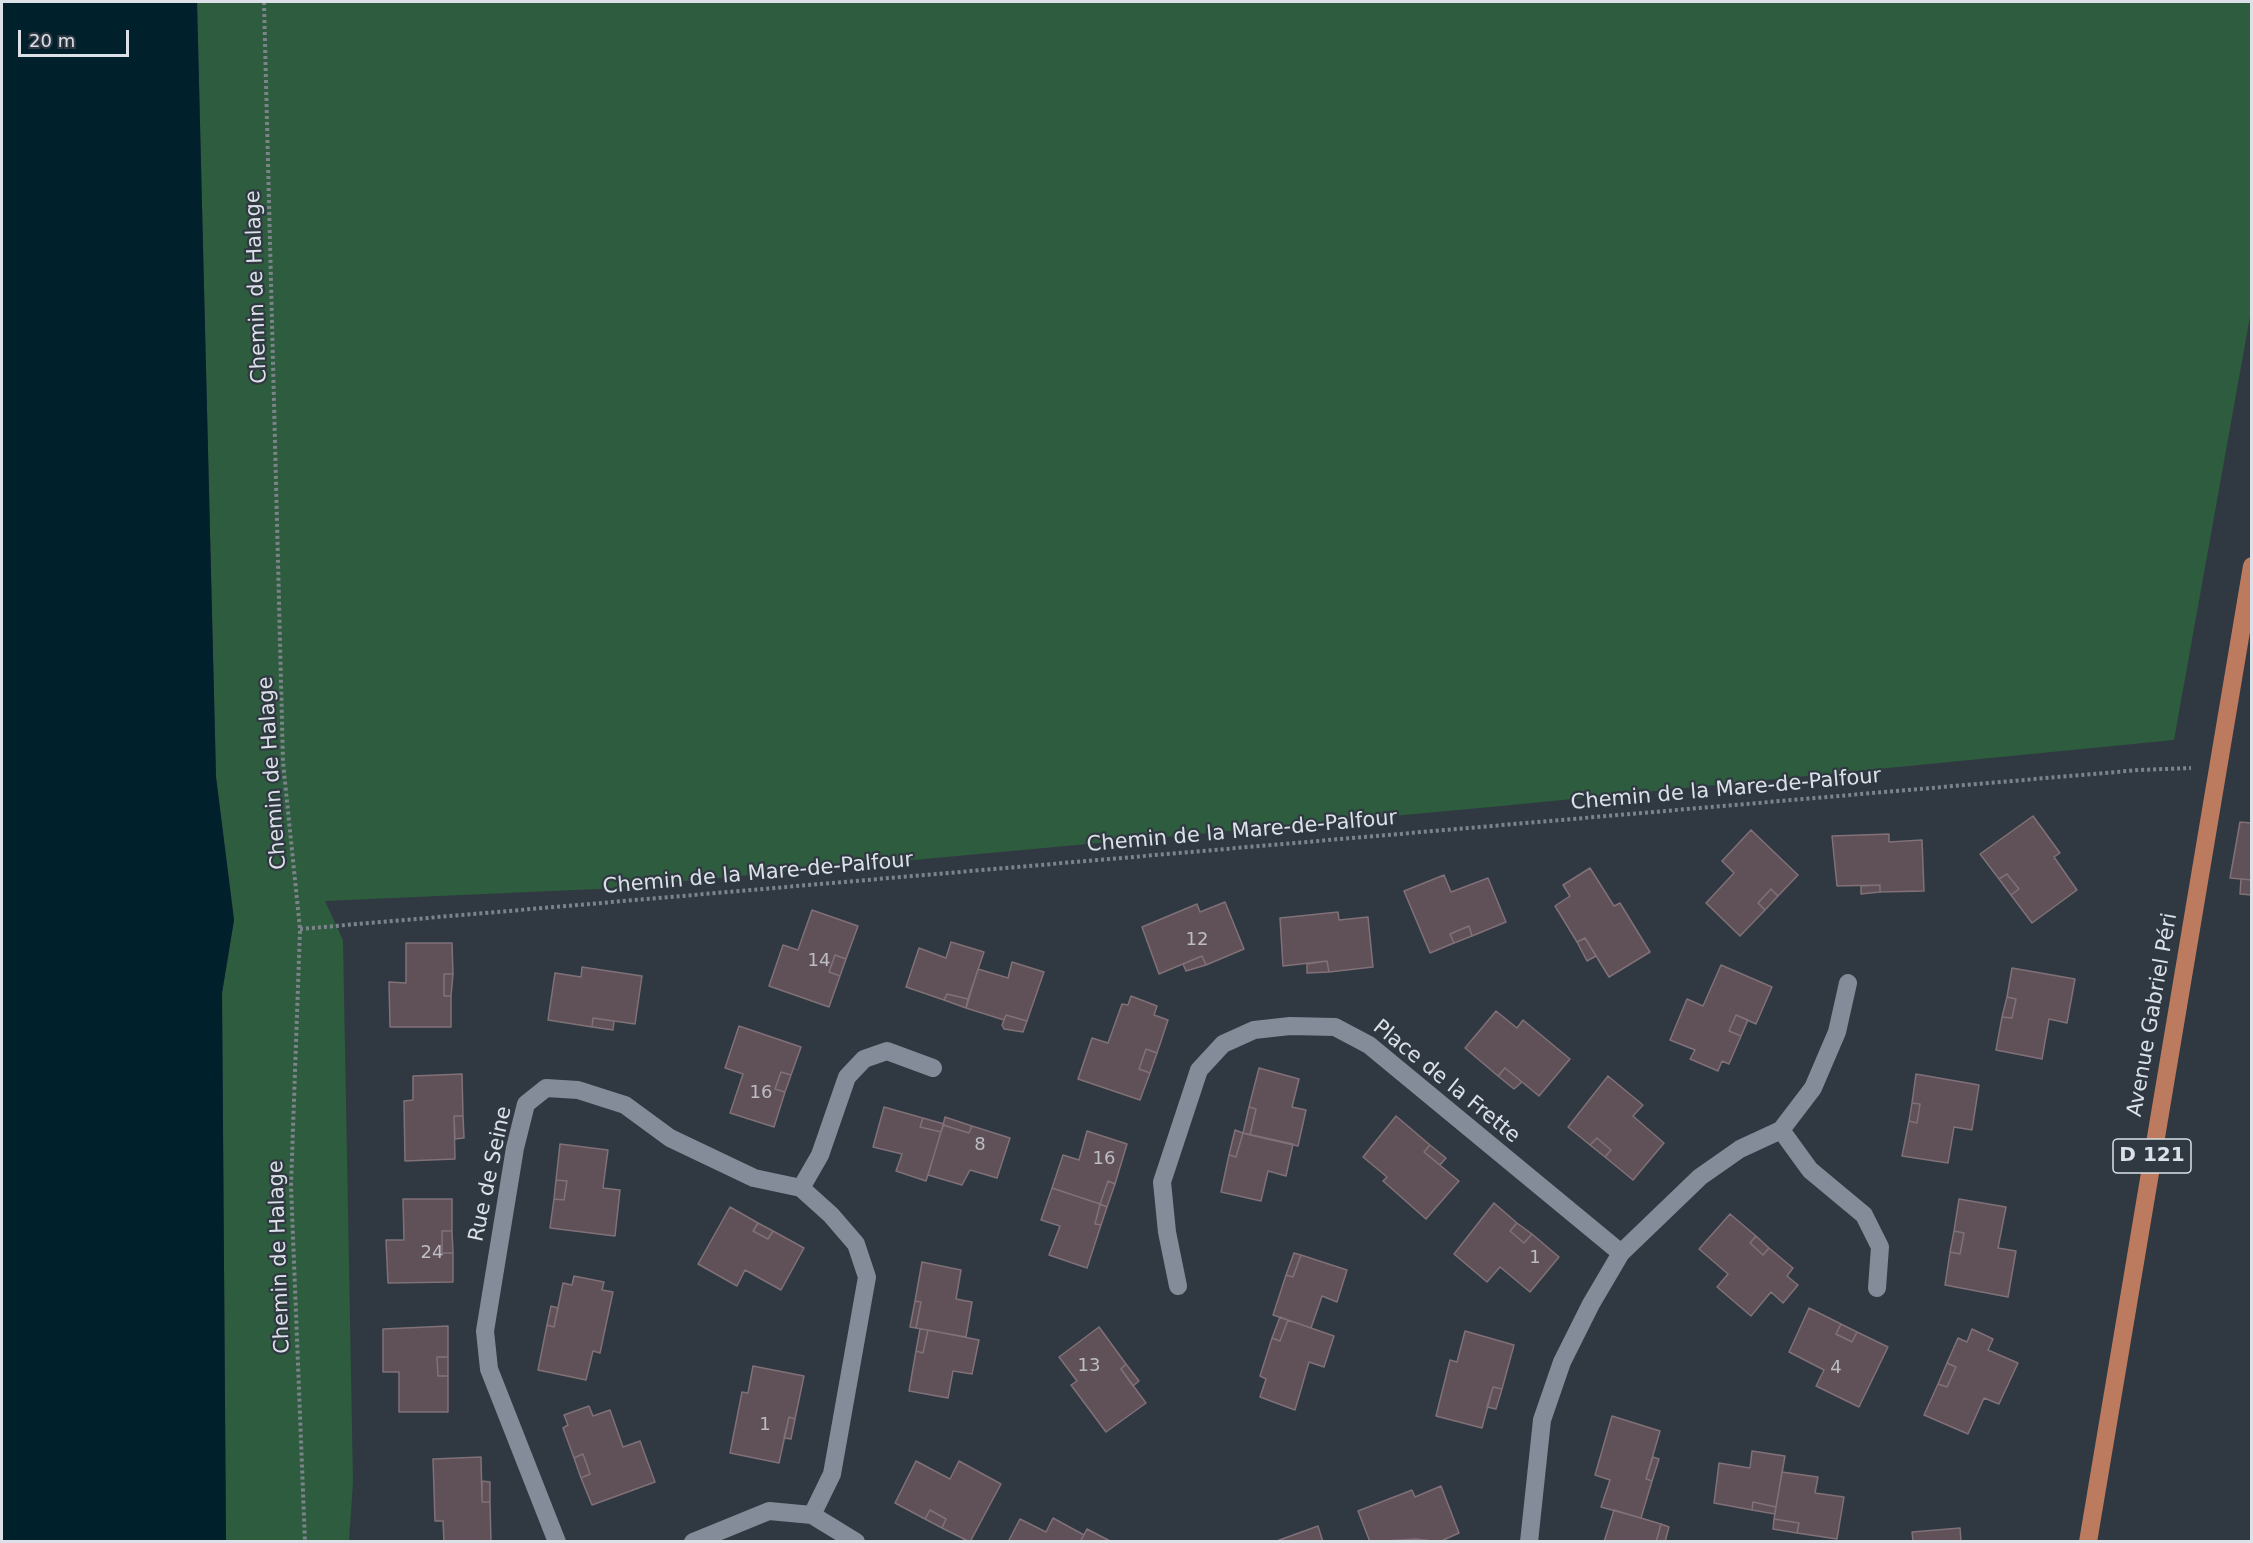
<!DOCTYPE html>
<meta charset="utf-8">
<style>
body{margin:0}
#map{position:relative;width:2253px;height:1543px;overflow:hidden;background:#303842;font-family:"DejaVu Sans",sans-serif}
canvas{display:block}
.frame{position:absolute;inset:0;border:3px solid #dce1e8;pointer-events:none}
.scale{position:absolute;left:18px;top:30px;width:111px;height:27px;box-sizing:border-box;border:3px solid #dce1e8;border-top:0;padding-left:8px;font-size:18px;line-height:21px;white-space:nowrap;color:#dce1e8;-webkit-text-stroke:4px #303842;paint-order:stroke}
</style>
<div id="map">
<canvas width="2253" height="1543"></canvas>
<div class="frame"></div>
<div class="scale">20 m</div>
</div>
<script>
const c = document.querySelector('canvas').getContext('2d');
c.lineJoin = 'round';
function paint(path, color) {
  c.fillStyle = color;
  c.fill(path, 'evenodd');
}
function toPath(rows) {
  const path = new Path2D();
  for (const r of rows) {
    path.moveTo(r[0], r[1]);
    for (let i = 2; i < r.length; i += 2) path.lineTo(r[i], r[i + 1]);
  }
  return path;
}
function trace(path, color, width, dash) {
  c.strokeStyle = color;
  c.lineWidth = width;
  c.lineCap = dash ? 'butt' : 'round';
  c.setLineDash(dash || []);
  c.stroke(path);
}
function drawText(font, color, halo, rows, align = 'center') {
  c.font = font + ' "DejaVu Sans",sans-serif';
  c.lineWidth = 4.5;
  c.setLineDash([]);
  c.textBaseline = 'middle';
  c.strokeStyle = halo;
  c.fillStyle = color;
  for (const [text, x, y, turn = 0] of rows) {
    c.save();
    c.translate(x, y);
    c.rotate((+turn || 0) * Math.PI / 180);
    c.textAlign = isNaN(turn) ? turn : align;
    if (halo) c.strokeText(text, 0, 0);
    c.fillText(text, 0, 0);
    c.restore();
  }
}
const green = toPath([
 [197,2,2251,2,2251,311,2174,740,1491,807,598,889,325,901,343,940,353,1482,349,1541,226,1541,222,993,234,920,216,777]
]);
const water = toPath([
 [2,2,197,2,216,777,234,920,222,993,226,1541,2,1541]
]);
const building = toPath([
 [2033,816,2060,853,2054,857,2077,890,2032,923,2011,895,2019,889,2007,874,1999,879,1980,854,2033,816],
 [2240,822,2252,823,2252,880,2230,878,2240,822],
 [1751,830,1798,875,1778,896,1771,889,1758,903,1765,910,1740,936,1706,903,1734,873,1722,861,1751,830],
 [1889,834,1889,842,1922,840,1924,891,1880,892,1880,885,1837,886,1832,836,1889,834],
 [1590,868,1614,906,1620,903,1650,952,1609,977,1585,938,1577,942,1555,906,1570,896,1563,885,1590,868],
 [2007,874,2019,889,2011,895,1999,879,2007,874],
 [1444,875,1451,892,1488,878,1506,922,1472,936,1469,926,1450,934,1454,943,1430,953,1404,891,1444,875],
 [2241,879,2252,880,2252,895,2240,894,2241,879],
 [1880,885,1880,892,1861,894,1861,886,1880,885],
 [1771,889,1778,896,1765,910,1758,903,1771,889],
 [1225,902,1244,949,1206,965,1202,956,1159,974,1142,927,1197,904,1200,912,1225,902],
 [812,910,858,926,846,959,835,955,829,972,840,976,829,1007,769,986,783,945,798,950,812,910],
 [1338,912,1339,920,1368,917,1373,967,1329,972,1327,961,1283,966,1280,918,1338,912],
 [1469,926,1472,936,1454,943,1450,934,1469,926],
 [1585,938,1596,956,1587,961,1577,942,1585,938],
 [951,942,984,952,968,999,947,994,944,1000,906,987,919,948,946,958,951,942],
 [406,943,452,943,453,974,444,974,444,996,451,996,451,1027,390,1027,389,982,406,983,406,943],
 [835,955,846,959,840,976,829,972,835,955],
 [1202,956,1206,965,1186,971,1183,964,1202,956],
 [1327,961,1329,972,1307,973,1307,964,1327,961],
 [1012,962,1044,972,1027,1021,1006,1015,1004,1020,966,1008,978,969,1008,978,1012,962],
 [1721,965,1772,987,1756,1024,1736,1015,1729,1031,1741,1036,1729,1064,1722,1061,1718,1071,1690,1059,1695,1050,1670,1040,1687,999,1703,1006,1721,965],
 [582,967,642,976,635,1024,593,1018,592,1027,548,1020,555,973,581,977,582,967],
 [2012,968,2075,979,2067,1023,2049,1019,2042,1059,1996,1050,2002,1017,2012,1018,2016,999,2007,997,2012,968],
 [444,974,453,974,451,996,444,996,444,974],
 [947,994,968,999,966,1008,944,1000,947,994],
 [1131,996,1157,1006,1154,1015,1168,1020,1157,1053,1146,1049,1139,1069,1150,1073,1140,1100,1078,1079,1092,1038,1108,1043,1122,1004,1128,1005,1131,996],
 [2007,997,2016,999,2012,1018,2002,1017,2007,997],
 [1496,1011,1517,1028,1523,1020,1570,1059,1539,1096,1505,1068,1498,1076,1465,1048,1496,1011],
 [1006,1015,1027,1021,1023,1032,1004,1029,1002,1025,1006,1015],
 [1736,1015,1748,1020,1741,1036,1729,1031,1736,1015],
 [593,1018,614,1021,613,1030,592,1027,593,1018],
 [739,1026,801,1047,791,1075,781,1072,775,1089,785,1092,774,1127,730,1113,743,1074,725,1068,739,1026],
 [1146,1049,1157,1053,1150,1073,1139,1069,1146,1049],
 [1259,1068,1299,1079,1292,1107,1306,1110,1298,1146,1250,1135,1256,1109,1249,1107,1259,1068],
 [1505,1068,1522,1082,1514,1089,1498,1076,1505,1068],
 [781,1072,791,1075,785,1092,775,1089,781,1072],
 [462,1074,463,1116,454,1116,455,1159,405,1161,404,1101,413,1100,413,1076,462,1074],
 [1916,1074,1979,1085,1972,1130,1954,1127,1948,1163,1902,1156,1909,1121,1917,1123,1920,1104,1912,1103,1916,1074],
 [1608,1076,1643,1105,1633,1116,1664,1143,1633,1180,1605,1157,1611,1150,1597,1138,1590,1145,1568,1127,1608,1076],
 [1912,1103,1920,1104,1917,1123,1909,1121,1912,1103],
 [884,1107,923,1118,920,1127,941,1132,926,1181,896,1171,902,1154,873,1147,884,1107],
 [1249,1107,1256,1109,1250,1135,1243,1133,1249,1107],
 [454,1116,463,1116,464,1138,455,1139,454,1116],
 [1396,1116,1430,1145,1424,1152,1459,1181,1426,1219,1383,1181,1387,1177,1363,1157,1396,1116],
 [945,1117,972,1126,969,1133,943,1125,945,1117],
 [923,1118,944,1124,941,1132,920,1127,923,1118],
 [943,1125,969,1133,972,1126,1010,1138,997,1178,970,1170,962,1185,928,1175,943,1125],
 [1235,1130,1243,1133,1236,1157,1229,1155,1235,1130],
 [1087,1131,1127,1144,1115,1184,1108,1181,1100,1204,1052,1188,1063,1155,1079,1160,1087,1131],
 [1243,1133,1293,1144,1286,1176,1268,1171,1261,1201,1221,1192,1229,1155,1236,1157,1243,1133],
 [1597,1138,1611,1150,1605,1157,1590,1145,1597,1138],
 [560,1144,608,1150,603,1188,620,1190,615,1236,550,1228,554,1199,564,1200,567,1181,556,1180,560,1144],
 [1430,1145,1446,1158,1440,1165,1424,1152,1430,1145],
 [556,1180,567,1181,564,1200,554,1199,556,1180],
 [1108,1181,1115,1184,1107,1207,1100,1204,1108,1181],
 [1052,1188,1100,1204,1095,1224,1101,1225,1087,1268,1049,1255,1060,1226,1041,1220,1052,1188],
 [403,1199,452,1199,452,1231,442,1231,442,1253,453,1253,453,1282,388,1283,386,1240,404,1240,403,1199],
 [1959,1199,2006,1207,1998,1248,2016,1251,2008,1297,1945,1285,1950,1252,1960,1254,1964,1233,1954,1231,1959,1199],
 [1494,1203,1517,1223,1510,1231,1524,1243,1532,1234,1559,1257,1530,1292,1500,1267,1487,1282,1454,1254,1494,1203],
 [1100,1204,1107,1207,1101,1225,1095,1224,1100,1204],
 [730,1207,758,1223,753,1231,768,1239,773,1231,804,1248,781,1290,745,1270,737,1286,698,1264,730,1207],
 [1730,1214,1756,1236,1750,1243,1763,1255,1769,1248,1793,1268,1787,1276,1798,1285,1783,1303,1771,1292,1751,1316,1717,1287,1728,1274,1699,1249,1730,1214],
 [758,1223,773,1231,768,1239,753,1231,758,1223],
 [1517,1223,1532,1234,1524,1243,1510,1231,1517,1223],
 [442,1231,452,1231,453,1253,442,1253,442,1231],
 [1954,1231,1964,1233,1960,1254,1950,1252,1954,1231],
 [1756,1236,1769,1248,1763,1255,1750,1243,1756,1236],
 [1294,1253,1301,1255,1293,1277,1286,1275,1294,1253],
 [1301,1255,1347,1270,1337,1302,1322,1296,1311,1328,1273,1315,1286,1275,1293,1277,1301,1255],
 [922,1262,961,1270,956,1299,972,1302,966,1337,916,1328,921,1302,915,1301,922,1262],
 [574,1276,604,1282,602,1290,613,1292,600,1353,593,1351,586,1380,538,1370,547,1325,554,1327,563,1283,572,1285,574,1276],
 [915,1301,921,1302,916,1328,910,1327,915,1301],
 [551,1306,558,1308,554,1327,547,1325,551,1306],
 [1809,1308,1841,1324,1836,1334,1852,1342,1857,1332,1888,1347,1859,1407,1816,1386,1824,1370,1789,1352,1809,1308],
 [1280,1317,1288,1320,1280,1341,1272,1338,1280,1317],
 [1288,1320,1334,1336,1324,1367,1309,1362,1295,1410,1260,1397,1266,1379,1260,1376,1272,1338,1280,1341,1288,1320],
 [1841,1324,1857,1332,1852,1342,1836,1334,1841,1324],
 [448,1326,448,1357,437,1357,438,1376,448,1376,448,1412,399,1412,399,1372,383,1372,383,1329,448,1326],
 [1099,1327,1126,1364,1121,1369,1146,1403,1106,1432,1071,1385,1077,1381,1059,1357,1099,1327],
 [920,1329,928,1330,923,1353,916,1351,920,1329],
 [1972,1329,1993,1339,1988,1350,2018,1363,1999,1404,1984,1398,1968,1434,1924,1415,1938,1384,1947,1387,1956,1367,1947,1363,1958,1338,1967,1342,1972,1329],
 [928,1330,979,1340,972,1374,953,1371,948,1398,909,1391,916,1351,923,1353,928,1330],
 [1465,1331,1514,1345,1502,1389,1493,1387,1482,1428,1436,1416,1450,1360,1457,1362,1465,1331],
 [437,1357,448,1357,448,1376,438,1376,437,1357],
 [1947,1363,1956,1367,1947,1387,1938,1384,1947,1363],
 [1126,1364,1139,1381,1133,1386,1121,1369,1126,1364],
 [753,1366,804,1376,795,1419,789,1417,779,1463,730,1453,742,1392,748,1393,753,1366],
 [1493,1387,1502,1389,1496,1409,1487,1407,1493,1387],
 [589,1406,593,1416,610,1410,623,1447,640,1441,655,1482,592,1505,581,1478,590,1474,583,1454,574,1458,563,1428,568,1425,564,1415,589,1406],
 [1612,1416,1660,1431,1646,1479,1652,1481,1641,1518,1601,1507,1610,1480,1595,1475,1612,1416],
 [789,1417,795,1419,791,1439,784,1438,789,1417],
 [1752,1451,1785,1456,1776,1507,1753,1502,1752,1510,1714,1503,1719,1463,1750,1468,1752,1451],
 [583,1454,590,1474,581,1478,574,1458,583,1454],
 [481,1457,482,1502,490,1502,491,1542,444,1542,443,1521,435,1521,433,1459,481,1457],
 [1653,1457,1659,1459,1652,1481,1646,1479,1653,1457],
 [916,1461,950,1479,959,1461,1001,1484,970,1542,942,1528,946,1519,930,1510,925,1519,895,1503,916,1461],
 [1782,1472,1818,1477,1815,1493,1844,1497,1837,1539,1797,1533,1799,1523,1774,1519,1782,1472],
 [482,1481,490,1482,490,1502,482,1502,482,1481],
 [1441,1486,1459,1533,1439,1542,1416,1539,1370,1542,1358,1511,1412,1490,1415,1497,1441,1486],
 [1753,1502,1776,1507,1775,1514,1752,1510,1753,1502],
 [930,1510,946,1519,942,1528,925,1519,930,1510],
 [1614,1510,1661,1524,1656,1542,1604,1542,1614,1510],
 [1053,1518,1084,1535,1080,1542,1008,1542,1020,1519,1046,1532,1053,1518],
 [1774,1519,1799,1523,1797,1533,1773,1529,1774,1519],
 [1661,1524,1669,1527,1665,1542,1656,1542,1661,1524],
 [1318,1526,1323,1542,1274,1542,1318,1526],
 [1960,1528,1961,1542,1913,1542,1912,1532,1960,1528],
 [1087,1529,1112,1542,1080,1542,1087,1529]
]);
const path = toPath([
 [264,2,283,762,300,929,291,1186,305,1542],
 [300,929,2139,770,2191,768]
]);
const minor = toPath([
 [1848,983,1837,1032,1813,1088,1781,1130,1810,1170,1864,1215,1880,1247,1877,1288],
 [801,1188,820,1155,847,1077,864,1059,887,1051,933,1068],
 [1178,1286,1167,1232,1162,1182,1199,1070,1223,1044,1254,1030,1290,1026,1335,1027,1369,1045,1621,1253],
 [557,1542,489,1369,485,1331,515,1148,526,1104,546,1088,578,1090,625,1105,670,1138,754,1178,801,1188,831,1215,856,1244,867,1277,832,1474,812,1515],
 [693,1542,769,1511,812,1515,856,1542],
 [1529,1542,1542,1420,1562,1362,1591,1304,1621,1253,1700,1177,1740,1149,1781,1130]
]);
const major = toPath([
 [2088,1542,2252,566]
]);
const numberNames = [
 ["12",1197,940],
 ["14",819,961],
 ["16",761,1093],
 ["8",980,1145],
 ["16",1104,1159],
 ["24",432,1253],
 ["1",1535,1258],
 ["13",1089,1366],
 ["4",1836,1368],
 ["1",765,1425]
];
const shields = [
 [2152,1156,78]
];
const shieldNames = [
 ["D 121",2152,1156]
];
const streetNames = [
 ["Chemin de Halage",257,287,-92],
 ["Chemin de Halage",273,773,-94],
 ["Chemin de la Mare-de-Palfour",1726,790,-5],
 ["Chemin de la Mare-de-Palfour",1242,832,-5],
 ["Chemin de la Mare-de-Palfour",758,874,-5],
 ["Avenue Gabriel Péri",2153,1015,-80],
 ["Place de la Frette",1446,1082,39],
 ["Rue de Seine",491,1174,-78],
 ["Chemin de Halage",280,1257,-92]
];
paint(green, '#2e5c3e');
paint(water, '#00202c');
paint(building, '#605158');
trace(building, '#807178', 1.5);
trace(path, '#7c838b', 4, [3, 3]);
trace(minor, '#838c98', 18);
trace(major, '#bc7b5f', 18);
drawText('18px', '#bdbdc4', null, numberNames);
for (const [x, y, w] of shields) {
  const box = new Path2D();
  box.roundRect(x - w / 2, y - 17, w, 34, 4.5);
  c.fillStyle = '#303842';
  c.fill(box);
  trace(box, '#dce1e8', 1.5);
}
drawText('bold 20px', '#dce1e8', null, shieldNames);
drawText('21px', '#dce1e8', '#303842', streetNames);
</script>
